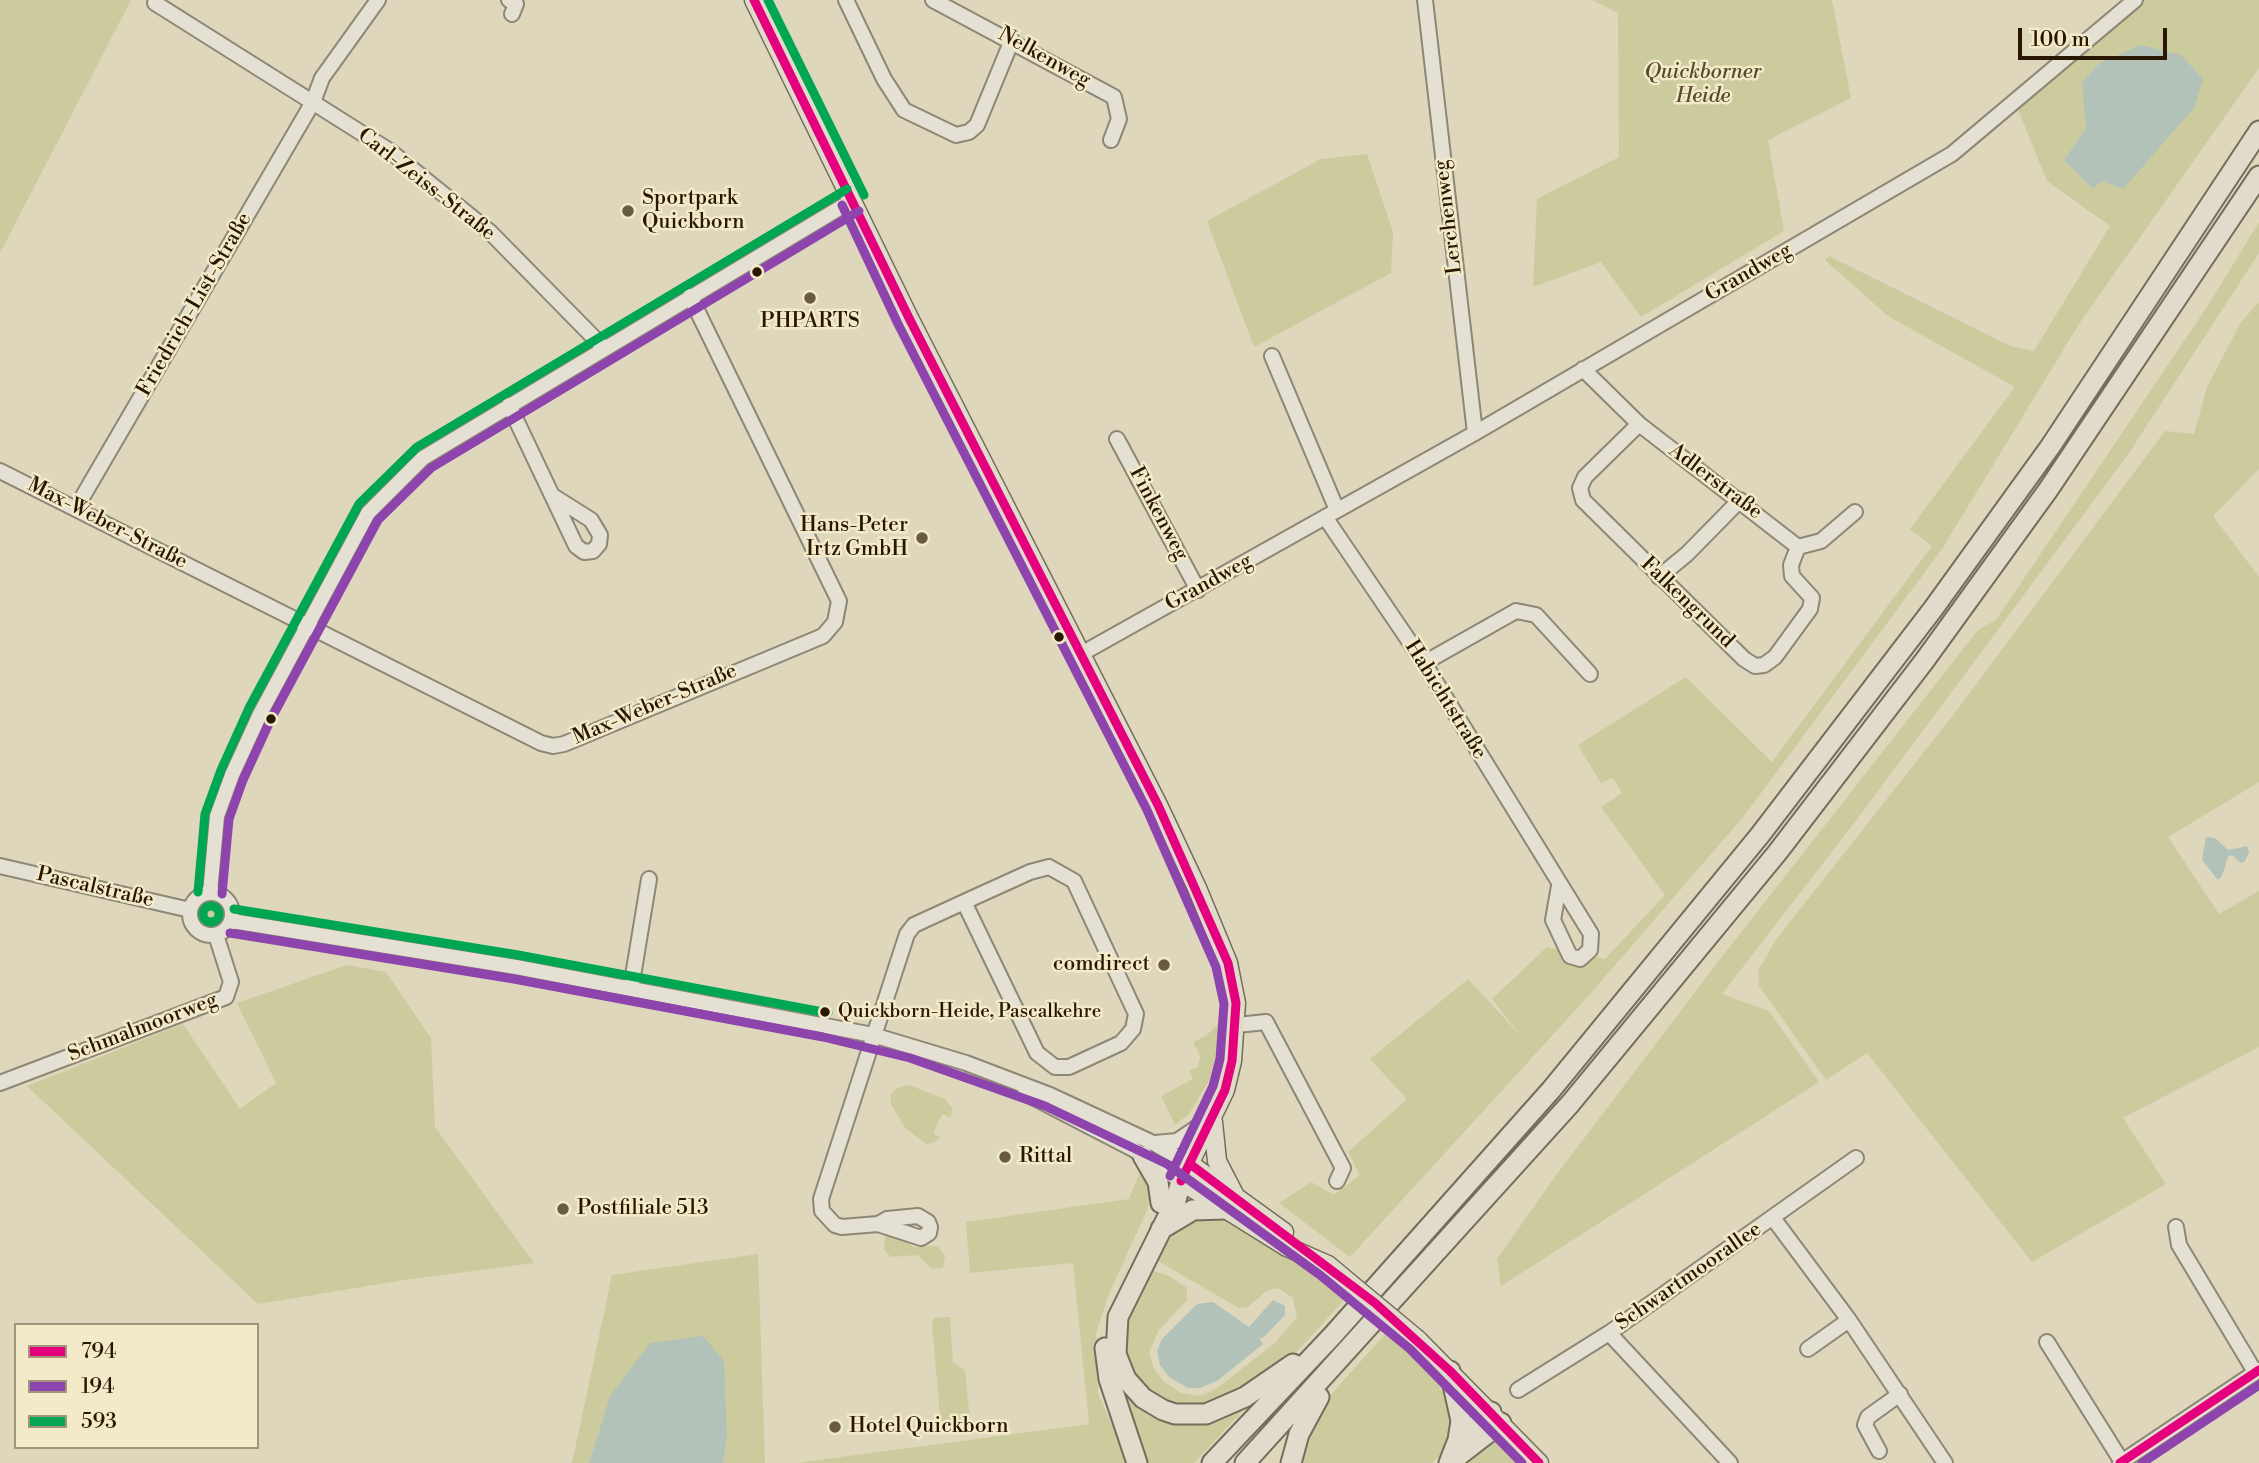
<!DOCTYPE html>
<meta charset="utf-8">
<style>
body{margin:0}
#map{position:relative;width:2259px;height:1463px;overflow:hidden;background:#ded7bb;font-family:"Libre Bodoni",serif}
canvas{display:block}
.legend{position:absolute;left:14px;top:1323px;width:245px;height:126px;box-sizing:border-box;background:#f3eac9;border:2px solid #a29679;margin:0;padding:9px 12px;list-style:none;font-size:21px;color:#291702}
.legend li{display:flex;align-items:center;gap:14px;height:35px}
.legend b{width:35px;border:2px solid #a29679}
.scale{position:absolute;left:2018px;top:28px;width:149px;height:32px;box-sizing:border-box;border:4px solid #291702;border-top:0;padding-left:9px;font-size:21px;line-height:24px;white-space:nowrap;color:#291702;-webkit-text-stroke:5px #f3eac9;paint-order:stroke}
</style>
<div id="map">
<canvas width="2259" height="1463"></canvas>
<ul class="legend">
<li><b style="height:9px;background:#e5007d"></b>794</li>
<li><b style="height:9px;background:#8e44ad"></b>194</li>
<li><b style="height:9px;background:#00a651"></b>593</li>
</ul>
<div class="scale">100 m</div>
</div>
<script>
const c = document.querySelector('canvas').getContext('2d');
c.lineJoin = 'round';
function paint(path, color) {
  c.fillStyle = color;
  c.fill(path, 'evenodd');
}
function toPath(rows) {
  const path = new Path2D();
  for (const r of rows) {
    if (r.length === 3) {
      path.moveTo(r[0] + r[2], r[1]);
      path.arc(r[0], r[1], r[2], 0, 2 * Math.PI);
      continue;
    }
    path.moveTo(r[0], r[1]);
    for (let i = 2; i < r.length; i += 2) path.lineTo(r[i], r[i + 1]);
  }
  return path;
}
function trace(path, color, width, dash) {
  c.strokeStyle = color;
  c.lineWidth = width;
  c.lineCap = dash ? 'butt' : 'round';
  c.setLineDash(dash || []);
  c.stroke(path);
}
function drawText(font, color, halo, rows, align = 'center') {
  c.font = font + ' "Libre Bodoni",serif';
  c.lineWidth = 5;
  c.setLineDash([]);
  c.textBaseline = 'middle';
  c.strokeStyle = halo;
  c.fillStyle = color;
  for (const [text, x, y, turn = 0] of rows) {
    c.save();
    c.translate(x, y);
    c.rotate((+turn || 0) * Math.PI / 180);
    c.textAlign = isNaN(turn) ? turn : align;
    if (halo) c.strokeText(text, 0, 0);
    c.fillText(text, 0, 0);
    c.restore();
  }
}
const green = toPath([
 [0,0,131,0,0,253],
 [1592,0,1832,0,1851,98,1768,140,1784,231,1641,317,1601,262,1533,287,1537,199,1619,157,1618,13],
 [2144,0,2259,0,2259,68,2079,324,1942,549,1744,816,1591,993,1350,1257,1279,1203,1311,1182,1334,1195,1360,1175,1348,1152,1407,1099,1370,1059,1468,979,1521,1036,1492,999,1547,947,1605,959,1665,895,1601,807,1622,793,1613,778,1601,783,1578,745,1686,677,1772,762,1932,546,1910,529,2015,387,1888,316,1825,260,1829,256,2010,346,2034,351,2110,226,2047,181,2017,107],
 [2086,129,2101,181,2093,189,2064,160],
 [1367,154,1393,232,1391,273,1254,347,1207,221,1321,159],
 [2259,222,2259,253,2127,456,1858,818,1722,994,1769,1011,1819,1082,1501,1286,1497,1259,1554,1178,1714,967,1978,630,1996,620,2209,304],
 [2259,302,2259,469,2213,516,2259,577,2259,782,2168,837,2219,914,2259,891,2259,1047,2123,1118,2166,1184,2032,1262,1867,1053,1826,1080,1759,986,1758,971,1775,941,1957,710,2165,431,2194,434,2207,387,2241,322],
 [211,914,13],
 [347,965,386,972,431,1038,435,1127,534,1263,404,1280,258,1304,27,1086,183,1024,240,1109,276,1083,237,1003],
 [1220,1022,1218,1049,1210,1079,1189,1114,1175,1125,1161,1096,1193,1079,1189,1070,1198,1067,1200,1056,1193,1042,1206,1036],
 [909,1085,945,1099,952,1108,951,1118,942,1114,933,1133,940,1137,935,1142,926,1144,905,1128,891,1104,891,1094,897,1088],
 [1142,1167,1152,1187,1147,1210,1109,1294,1096,1333,1098,1394,1118,1437,1125,1463,796,1463,1089,1424,1073,1263,970,1273,966,1222,1129,1199],
 [1217,1215,1261,1233,1315,1270,1322,1275,1320,1278,1347,1297,1290,1359,1266,1379,1208,1404,1170,1403,1151,1394,1127,1366,1123,1327,1150,1270,1169,1276,1187,1288,1187,1300,1159,1330,1149,1352,1153,1367,1163,1381,1181,1393,1199,1396,1216,1389,1275,1343,1297,1317,1293,1298,1278,1288,1266,1291,1248,1307,1239,1308,1158,1261,1165,1237,1184,1220],
 [889,1232,914,1247,938,1246,945,1256,943,1268,932,1269,917,1255,891,1257,884,1250,885,1235],
 [758,1254,765,1463,723,1463,727,1438,610,1396,589,1463,572,1463,612,1275],
 [950,1317,953,1362,965,1370,970,1422,936,1423,940,1415,932,1325,934,1318],
 [1388,1331,1409,1350,1411,1348,1446,1392,1456,1418,1446,1449,1432,1463,1299,1463,1300,1451,1327,1399],
 [1116,1372,1154,1414,1254,1399,1194,1463,1142,1463],
 [1495,1442,1513,1448,1527,1463,1467,1463]
]);
const water = toPath([
 [2141,45,2181,55,2203,79,2194,108,2123,189,2101,181,2093,189,2064,160,2086,128,2082,82,2100,63],
 [2206,837,2215,838,2228,850,2247,846,2249,852,2245,861,2241,863,2232,855,2228,857,2222,876,2218,880,2202,860],
 [1273,1300,1285,1306,1285,1315,1263,1338,1259,1338,1263,1344,1217,1381,1200,1388,1188,1388,1169,1377,1160,1365,1157,1351,1162,1339,1197,1304,1213,1302,1249,1327],
 [703,1336,724,1361,727,1438,723,1463,589,1463,610,1396,650,1343]
]);
const minor = toPath([
 [509,0,516,4,512,14],
 [846,0,884,79,904,110,956,135,969,132,977,125,1012,40],
 [933,0,1114,97,1119,119,1111,140],
 [1425,0,1475,433],
 [155,3,390,151,490,232,604,348],
 [1272,356,1337,510],
 [1583,369,1639,424,1798,547,1821,541,1855,512],
 [509,405,576,546,584,552,593,551,599,544,600,535,591,520,553,496],
 [1639,424,1585,477,1580,488,1583,500,1744,659,1755,666,1764,665,1775,657,1810,609,1812,598,1792,576,1791,565,1798,547],
 [1117,439,1198,590],
 [0,471,541,743,553,746,564,744,823,636,835,622,839,601,690,296],
 [76,508,313,102,322,78,378,0],
 [1325,517,1424,663,1591,934,1590,950,1580,959,1570,956,1553,920,1559,886],
 [1659,577,1687,554,1740,500],
 [1081,654,1475,433,1952,154,2135,0],
 [1424,663,1516,611,1536,615,1590,674],
 [0,866,190,910],
 [1049,867,1074,881,1136,1014,1133,1029,1121,1043,1069,1067,1055,1067,1037,1053,964,902,1030,872,1049,867],
 [210,893,217,816,232,775,260,714,368,513,423,458,853,200],
 [211,914,21],
 [232,921,516,967,873,1035,966,1063,1050,1095,1153,1143,1190,1164],
 [631,988,649,879],
 [1237,1025,1266,1022,1343,1168,1337,1181],
 [0,1083,226,997,231,982,216,935],
 [1025,1093,1133,1149,1181,1181],
 [1155,1143,1177,1141,1208,1120],
 [918,1216,928,1222,930,1227,929,1233,921,1238,878,1224,887,1219,918,1216],
 [1773,1218,1849,1320,1945,1463],
 [878,1224,842,1227,835,1225,822,1211,821,1199,907,934,914,925,964,902],
 [2176,1227,2179,1245,2255,1372],
 [1609,1333,1730,1463],
 [2047,1342,2122,1462],
 [1808,1349,1849,1320],
 [1518,1390,1609,1333,1856,1158],
 [1879,1451,1865,1425,1868,1417,1900,1394],
 [2120,1463,2259,1370]
]);
const major = toPath([
 [754,0,909,318,1158,805,1197,888,1228,963,1236,1003,1232,1061,1225,1090,1181,1181,1287,1247,1328,1265],
 [1213,1122,1217,1161,1234,1194],
 [1190,1164,1284,1232],
 [1418,1340,1539,1463]
]);
const highway = toPath([
 [1143,1156,1158,1182,1161,1203],
 [1181,1181,1176,1200,1118,1317,1116,1354,1126,1379,1143,1398,1163,1410,1175,1414,1206,1414,1245,1397,1293,1364],
 [1161,1229,1193,1210,1225,1209],
 [1105,1348,1109,1379,1137,1463],
 [1458,1440,1491,1412],
 [1212,1463,1333,1335,1551,1090,1760,835,1933,609,2050,447,2259,131],
 [1245,1463,1570,1104,1777,853,1925,660,2048,490,2259,176],
 [1291,1463,1299,1434,1319,1397],
 [1449,1463,1458,1440,1461,1421,1450,1371],
 [1449,1463,1501,1423]
]);
const majorBridge = toPath([
 [1329,1266,1418,1340]
]);
const bus1 = toPath([
 [754,0,909,318,1158,805,1228,963,1236,1003,1232,1061,1225,1090,1181,1181],
 [1190,1164,1375,1303,1450,1371,1539,1463],
 [2120,1463,2259,1370]
]);
const bus2 = toPath([
 [842,205,898,324,1147,810,1216,967,1224,1004,1220,1059,1213,1086,1170,1176],
 [222,894,229,819,243,780,271,719,378,520,431,468,859,211],
 [230,933,514,979,823,1037,910,1058,1045,1106,1167,1164,1320,1275,1410,1349,1522,1463],
 [2142,1463,2259,1385]
]);
const bus3 = toPath([
 [768,0,864,195],
 [198,892,205,814,221,770,249,708,359,504,417,447,847,189],
 [211,914,8],
 [234,909,518,955,828,1013]
]);
const markers = [
 [628,211,7,"#685a43"],
 [757,272,6,"#291702"],
 [810,298,7,"#685a43"],
 [922,538,7,"#685a43"],
 [1059,637,6,"#291702"],
 [271,719,6,"#291702"],
 [1164,965,7,"#685a43"],
 [825,1012,6,"#291702"],
 [1005,1157,7,"#685a43"],
 [563,1209,7,"#685a43"],
 [835,1427,7,"#685a43"]
];
const busNames = [
 ["Quickborn-Heide, Pascalkehre",838,1012]
];
const streetNames = [
 ["Nelkenweg",1044,58,29],
 ["Carl-Zeiss-Straße",426,185,38],
 ["Lerchenweg",1449,217,-97],
 ["Grandweg",1749,273,-30],
 ["Friedrich-List-Straße",195,305,-60],
 ["Adlerstraße",1715,482,37],
 ["Finkenweg",1158,514,62],
 ["Max-Weber-Straße",107,524,27],
 ["Grandweg",1209,583,-29],
 ["Falkengrund",1687,603,44],
 ["Habichtstraße",1445,700,58],
 ["Max-Weber-Straße",655,705,-23],
 ["Pascalstraße",95,888,13],
 ["Schmalmoorweg",143,1028,-21],
 ["Schwartmoorallee",1689,1277,-35]
];
const parkNames = [
 ["Quickborner",1703,73],
 ["Heide",1703,97]
];
const poiNames = [
 ["Sportpark",642,199],
 ["Quickborn",642,223],
 ["PHPARTS",810,322,"center"],
 ["Hans-Peter",908,526,"right"],
 ["Irtz GmbH",908,550,"right"],
 ["comdirect",1150,965,"right"],
 ["Rittal",1019,1157],
 ["Postfiliale 513",577,1209],
 ["Hotel Quickborn",849,1427]
];
paint(green, '#cbcb9e');
paint(water, '#b2c2b8');
trace(minor, '#8d8775', 18);
trace(major, '#736d5c', 21);
trace(highway, '#736d5c', 23);
trace(minor, '#e4e0d3', 14);
trace(major, '#e0dbcb', 18);
trace(highway, '#e0dbcb', 19);
trace(majorBridge, '#736d5c', 21, []);
trace(majorBridge, '#e0dbcb', 18);
trace(bus1, '#e5007d', 9);
trace(bus2, '#8e44ad', 9);
trace(bus3, '#00a651', 9);
for (const [x, y, r, color] of markers) {
  const dot = new Path2D();
  dot.arc(x, y, r, 0, 2 * Math.PI);
  c.fillStyle = color;
  c.fill(dot);
  trace(dot, '#f3eac9', 2.5);
}
drawText('19px', '#291702', '#f3eac9', busNames, 'left');
drawText('21px', '#291702', '#f3eac9', streetNames);
drawText('italic 21px', '#554a2a', '#f3eac9', parkNames);
drawText('21px', '#291702', '#f3eac9', poiNames, 'left');
</script>
